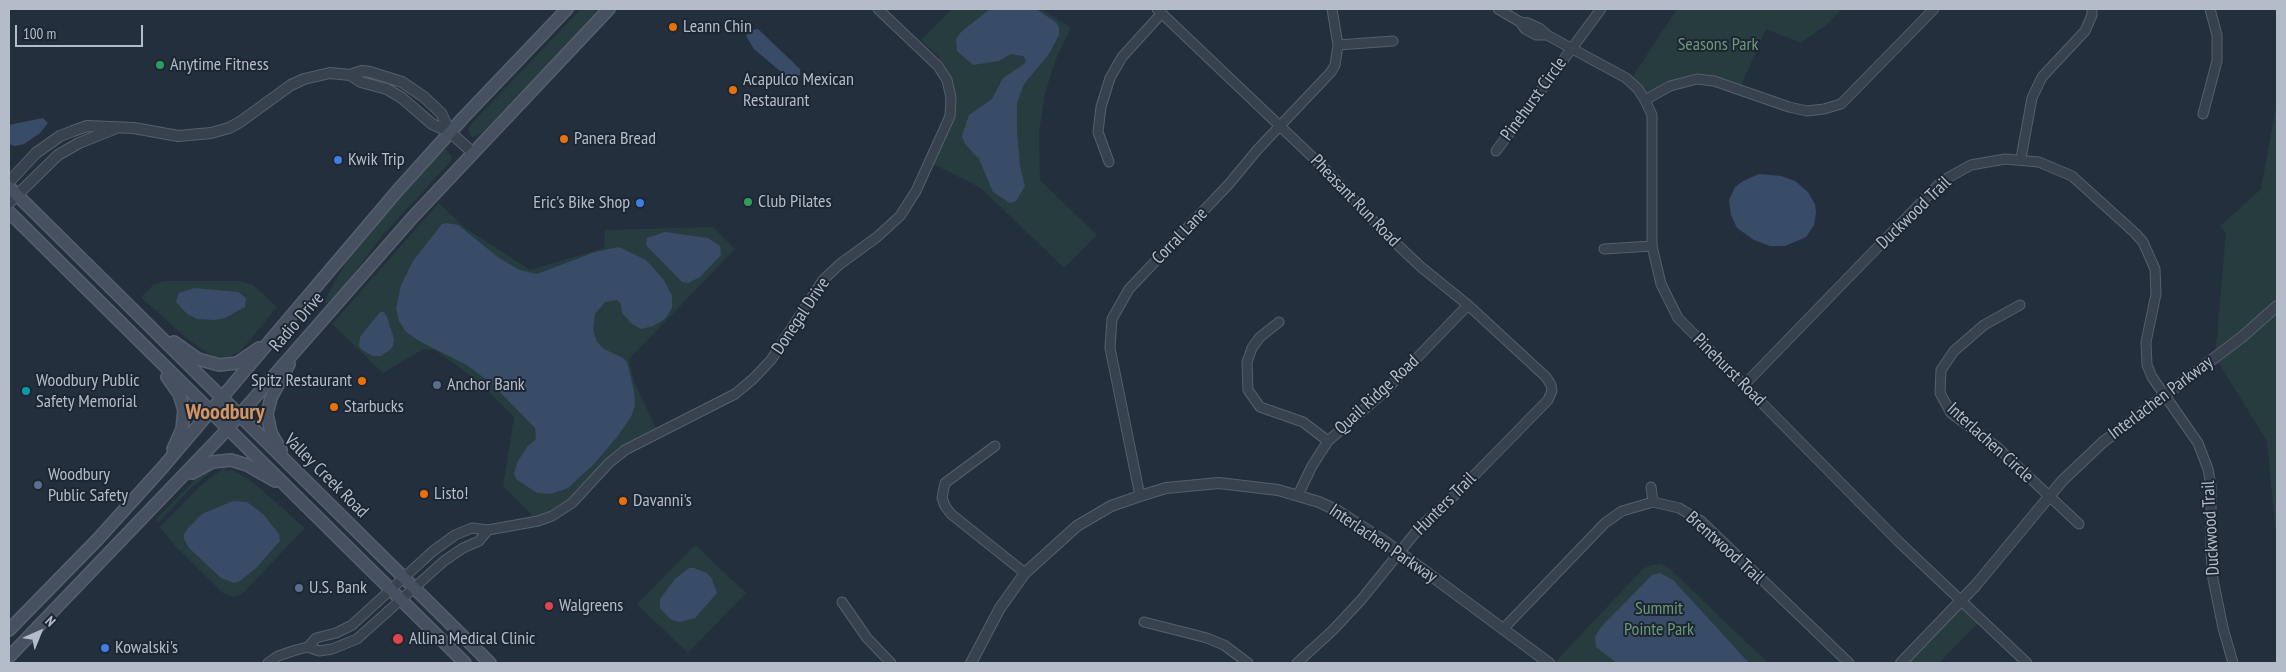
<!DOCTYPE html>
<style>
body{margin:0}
#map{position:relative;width:2286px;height:672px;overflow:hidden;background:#242f3e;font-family:"PT Sans Narrow",sans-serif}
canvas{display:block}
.frame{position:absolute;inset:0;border:10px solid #b4bcc9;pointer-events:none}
.north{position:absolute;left:15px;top:607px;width:50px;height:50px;-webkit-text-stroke:4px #1d2633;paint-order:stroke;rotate:44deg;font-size:14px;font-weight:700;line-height:20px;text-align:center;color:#b4bcc9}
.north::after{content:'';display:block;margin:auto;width:18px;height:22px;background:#b4bcc9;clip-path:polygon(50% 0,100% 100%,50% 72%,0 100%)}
.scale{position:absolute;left:15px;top:25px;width:128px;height:22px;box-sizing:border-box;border:2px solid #b4bcc9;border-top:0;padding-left:6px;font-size:15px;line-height:18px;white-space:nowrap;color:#b4bcc9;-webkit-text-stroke:4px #1d2633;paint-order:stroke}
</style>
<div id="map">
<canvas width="2286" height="672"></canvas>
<div class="frame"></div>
<div class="north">N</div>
<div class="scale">100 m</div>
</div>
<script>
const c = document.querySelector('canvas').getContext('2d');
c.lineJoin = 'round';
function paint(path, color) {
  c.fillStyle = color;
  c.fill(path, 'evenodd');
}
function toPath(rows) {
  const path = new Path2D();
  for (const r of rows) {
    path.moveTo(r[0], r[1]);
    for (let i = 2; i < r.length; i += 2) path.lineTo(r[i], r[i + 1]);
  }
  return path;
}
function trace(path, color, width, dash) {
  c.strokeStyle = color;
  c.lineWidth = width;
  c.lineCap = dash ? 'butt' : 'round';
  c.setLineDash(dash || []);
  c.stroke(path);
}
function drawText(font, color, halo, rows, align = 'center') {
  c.font = font + ' "PT Sans Narrow",sans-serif';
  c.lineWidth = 4;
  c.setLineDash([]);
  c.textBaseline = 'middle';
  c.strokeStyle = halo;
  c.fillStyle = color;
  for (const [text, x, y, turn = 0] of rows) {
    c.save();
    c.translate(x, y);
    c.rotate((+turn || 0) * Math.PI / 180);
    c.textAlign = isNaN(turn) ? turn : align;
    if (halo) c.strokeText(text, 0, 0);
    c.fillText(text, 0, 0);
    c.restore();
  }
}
const green = toPath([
 [581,9,598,9,599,11,481,134,473,137,470,135,468,130,472,123],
 [952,9,1041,9,1071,28,1056,59,1045,93,1039,133,1040,180,1097,235,1064,268,981,188,929,162,951,107,938,66,940,58,921,40],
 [1677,9,1842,9,1826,25,1801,43,1766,29,1739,90,1697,79,1645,100,1630,81],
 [2277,102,2277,544,2267,441,2215,357,2226,233,2220,226,2261,189],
 [446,149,452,157,451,161,382,236,342,289,328,304,324,301,349,257,442,150],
 [439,203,464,227,530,270,604,248,605,230,713,227,735,249,629,359,634,382,658,432,625,450,580,496,538,521,503,486,514,417,479,382,435,350,423,349,383,373,332,324],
 [163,281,239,281,253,285,277,307,240,352,225,358,213,357,186,338,141,297,153,285],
 [220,465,192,487,158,523,155,520,201,474],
 [225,467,226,471,230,471,230,469,249,479,305,528,242,594,234,597,223,593,176,547,160,527,199,487],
 [695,545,746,593,688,653,637,604],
 [1661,564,1670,569,1768,663,1554,663,1643,569,1651,565],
 [1960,601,1981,620,1939,663,1901,663]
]);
const water = toPath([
 [990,9,1036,9,1057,23,1059,28,1059,35,1049,54,1024,84,1017,103,1017,132,1020,166,1025,186,1016,201,1010,203,993,192,979,159,965,144,962,136,969,115,992,99,1003,78,1024,64,1026,60,1023,56,1011,54,999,61,973,65,957,51,956,39,961,32],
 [758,29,800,69,800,75,792,78,786,76,754,49,746,36,752,30],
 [43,118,48,123,40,133,24,144,15,146,9,144,9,125],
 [1759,174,1781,176,1795,181,1808,192,1815,204,1816,213,1814,225,1806,237,1785,246,1770,246,1754,240,1737,228,1731,215,1729,200,1735,187,1743,181],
 [447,223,458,225,499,258,520,270,537,274,595,252,619,247,646,260,664,280,672,296,672,308,665,319,653,326,641,329,632,324,622,313,621,304,617,300,605,302,595,314,593,330,597,342,604,349,623,358,627,362,634,391,635,405,631,417,617,437,594,464,568,488,551,494,537,493,516,479,514,473,518,461,527,447,536,439,535,428,492,384,467,365,421,342,406,332,399,321,396,309,401,285,413,261,442,224],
 [665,232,708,238,720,246,721,255,700,277,688,283,682,282,646,245,647,238],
 [194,288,238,292,246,298,245,307,225,318,215,320,197,319,187,314,176,302,179,293],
 [380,312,384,312,387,317,394,339,393,346,390,350,381,356,373,356,362,350,359,346,360,337],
 [233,501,247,502,263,514,279,534,280,541,256,568,240,581,234,583,221,578,189,548,184,539,184,534,189,527,202,514],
 [689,568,694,568,707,573,712,579,717,593,695,618,680,622,675,621,670,619,660,608,660,599,675,579],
 [1660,573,1673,580,1749,663,1617,663,1596,647,1595,637,1601,627,1652,575]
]);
const minor = toPath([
 [1157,9,1324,168,1386,234,1421,267,1468,305,1546,377,1551,385,1552,391,1548,400,1458,492,1420,527,1361,600,1333,630,1297,663],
 [1498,9,1520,22,1525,29,1536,35,1547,35],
 [1520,22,1528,23,1539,28,1547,35,1626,78,1638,89,1645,100,1652,115,1652,246,1661,284,1678,318,1899,542,2027,663],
 [1338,45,1393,41],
 [1645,100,1670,86,1697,79,1714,81,1789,107,1807,111,1824,109,1841,104,1934,9],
 [2203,114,2217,61,2217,35,2210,9],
 [1496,151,1601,9],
 [2021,158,2032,98,2042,77,2085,31,2092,15,2092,9],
 [1109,162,1098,132,1101,107,1110,78,1122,57,1162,13],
 [1604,249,1652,246],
 [2020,305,1984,325,1954,351,1941,370,1940,393,1951,413,1997,447,2079,524],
 [1279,322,1260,337,1252,348,1247,362,1248,390,1260,407,1303,422,1328,441],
 [1744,385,1942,181,1971,165,2005,159,2039,162,2072,176,2135,233,2143,242,2155,269,2156,294,2146,342,2147,365,2152,377,2198,443,2208,469,2211,486,2211,553,2213,579,2223,628,2233,663],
 [995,446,945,483,942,498,945,506,951,514,1025,573],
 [1651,487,1653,502],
 [1298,495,1312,466,1328,441,1384,392,1468,305],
 [1140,496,1110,348,1112,319,1129,289,1229,184,1258,149,1331,72,1335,65,1338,45,1332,9],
 [842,602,867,638,891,663],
 [1144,622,1207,638,1224,645,1248,663],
 [1503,629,1605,523,1622,511,1653,502,1679,508,1701,521,1849,663],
 [308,647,316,638,336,633,352,625,433,551,455,535,472,528,488,530,538,521,552,516,572,503,609,463,625,450,735,394,753,379,771,360,823,280,840,264,877,237,900,216,916,191,946,125,950,116,951,98,947,80,938,66,878,9],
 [268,663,278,656,296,650,308,647,319,651,332,649,357,639,444,561,463,548,479,541,488,530]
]);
const tertiary = toPath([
 [350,75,361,82,387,89,402,98,432,124,450,132,472,152],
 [9,182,36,153,60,136,73,131,87,126,134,128,178,136,211,133,229,128,240,122,291,85,304,79,330,73,350,75,362,71,370,72,402,82,424,97,441,113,450,132],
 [9,203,58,155,79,143,114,129],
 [971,663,1000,608,1025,573,1077,526,1111,506,1140,496,1166,488,1219,483,1278,490,1319,502,1338,511,1383,540,1549,663],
 [1901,663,1976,585,2062,481,2103,442,2242,337,2277,306]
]);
const secondary = toPath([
 [9,187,490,663],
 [9,212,465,663],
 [174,342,198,359,219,365,237,363,259,348],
 [167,377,179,394,184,410,182,429,173,449],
 [281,450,271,433,267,414,271,398,289,364],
 [192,473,212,462,231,460,247,465,275,481],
 [9,630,98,539,163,467,398,190,463,118,567,9],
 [9,657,221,436,412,218,609,9]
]);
const markers = [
 [673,27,5,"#e8710a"],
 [160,65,5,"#2e9e5b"],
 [733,90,5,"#e8710a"],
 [564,139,5,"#e8710a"],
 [338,160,5,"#3f7fe0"],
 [748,202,5,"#2e9e5b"],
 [640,203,5,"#3f7fe0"],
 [362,381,5,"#e8710a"],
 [437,385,5,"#5c6f8a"],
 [26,391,5,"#0f9aa8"],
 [334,407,5,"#e8710a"],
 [38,485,5,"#5c6f8a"],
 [424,494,5,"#e8710a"],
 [623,501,5,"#e8710a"],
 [299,588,5,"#5c6f8a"],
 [549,606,5,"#e0444e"],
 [398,639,6,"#e0444e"],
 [105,648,5,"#3f7fe0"]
];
const poiNames = [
 ["Leann Chin",683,27],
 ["Anytime Fitness",170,65],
 ["Acapulco Mexican",743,80],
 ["Restaurant",743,101],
 ["Panera Bread",574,139],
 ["Kwik Trip",348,160],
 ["Club Pilates",758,202],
 ["Eric's Bike Shop",630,203,"right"],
 ["Woodbury Public",36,381],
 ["Safety Memorial",36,402],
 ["Spitz Restaurant",352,381,"right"],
 ["Anchor Bank",447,385],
 ["Starbucks",344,407],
 ["Woodbury",48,475],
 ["Public Safety",48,496],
 ["Listo!",434,494],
 ["Davanni's",633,501],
 ["U.S. Bank",309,588],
 ["Walgreens",559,606],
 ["Allina Medical Clinic",409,639],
 ["Kowalski's",115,648]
];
const parkNames = [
 ["Seasons Park",1718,45],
 ["Summit",1659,609],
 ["Pointe Park",1659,630]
];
const streetNames = [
 ["Pinehurst Circle",1534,99,-54],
 ["Pheasant Run Road",1355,201,46],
 ["Duckwood Trail",1914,213,-44],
 ["Corral Lane",1180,236,-46],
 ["Donegal Drive",801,316,-56],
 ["Radio Drive",297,322,-49],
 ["Pinehurst Road",1729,370,45],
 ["Quail Ridge Road",1377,395,-43],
 ["Interlachen Parkway",2161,398,-37],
 ["Interlachen Circle",1990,443,42],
 ["Valley Creek Road",326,476,45],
 ["Hunters Trail",1445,504,-45],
 ["Duckwood Trail",2211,528,-93],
 ["Interlachen Parkway",1383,544,34],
 ["Brentwood Trail",1725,548,42]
];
const districtNames = [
 ["Woodbury",225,413]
];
paint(green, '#263c3f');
paint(water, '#394c67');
trace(minor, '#565f6c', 11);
trace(tertiary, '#565f6c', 12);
trace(secondary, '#565f6c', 14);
trace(minor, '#38414e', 9);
trace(tertiary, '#38414e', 10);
trace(secondary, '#465061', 11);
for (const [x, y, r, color] of markers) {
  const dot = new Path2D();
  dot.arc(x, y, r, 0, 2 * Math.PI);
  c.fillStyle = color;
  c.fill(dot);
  trace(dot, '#1d2633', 2);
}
drawText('18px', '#b4bcc9', '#1d2633', poiNames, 'left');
drawText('18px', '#6b9a76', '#1d2633', parkNames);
drawText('18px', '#b4bcc9', '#1d2633', streetNames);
drawText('bold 22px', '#d59563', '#1d2633', districtNames);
</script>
